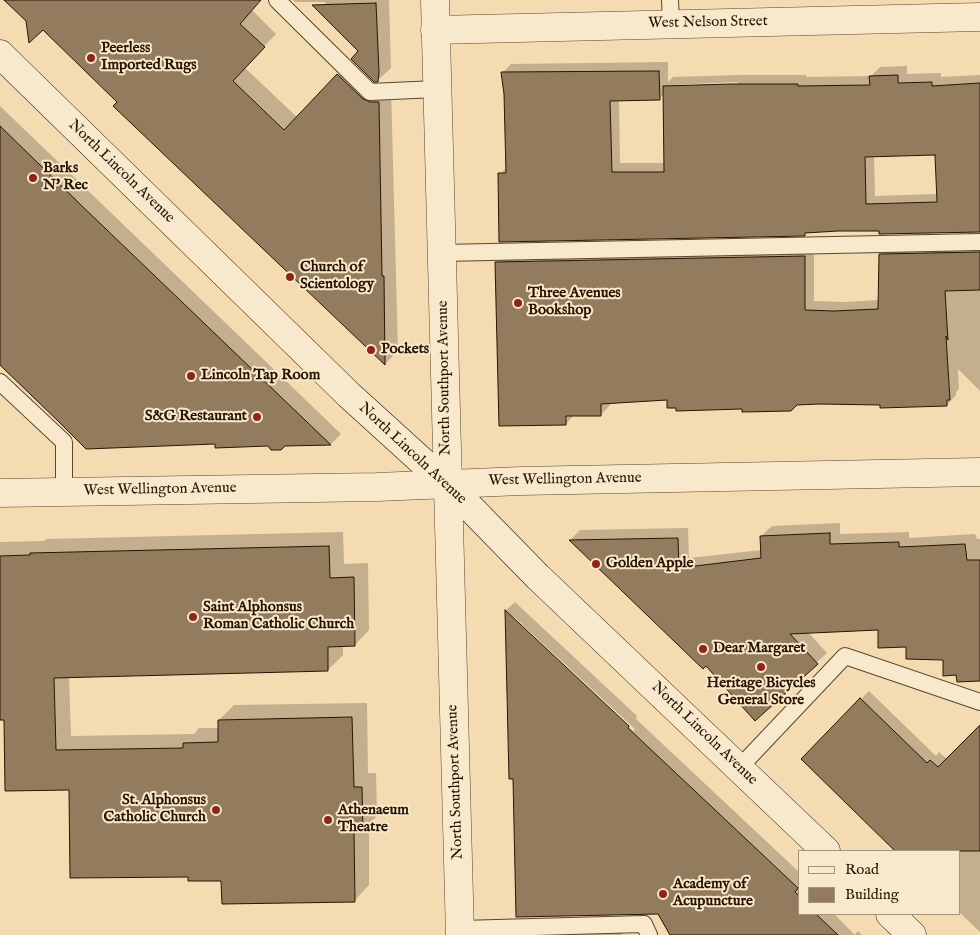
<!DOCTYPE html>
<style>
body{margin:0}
#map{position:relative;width:980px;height:935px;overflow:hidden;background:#f4dbb1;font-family:"IM FELL English",serif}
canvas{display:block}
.legend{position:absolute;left:798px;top:850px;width:162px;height:65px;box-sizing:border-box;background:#f8e8cc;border:1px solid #a5947b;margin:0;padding:6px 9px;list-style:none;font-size:15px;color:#281502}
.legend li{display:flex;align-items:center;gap:10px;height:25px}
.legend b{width:25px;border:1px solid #a5947b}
</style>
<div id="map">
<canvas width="980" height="935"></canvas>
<ul class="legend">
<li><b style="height:6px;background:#f8e8cc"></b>Road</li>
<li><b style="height:14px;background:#927c5d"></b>Building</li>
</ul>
</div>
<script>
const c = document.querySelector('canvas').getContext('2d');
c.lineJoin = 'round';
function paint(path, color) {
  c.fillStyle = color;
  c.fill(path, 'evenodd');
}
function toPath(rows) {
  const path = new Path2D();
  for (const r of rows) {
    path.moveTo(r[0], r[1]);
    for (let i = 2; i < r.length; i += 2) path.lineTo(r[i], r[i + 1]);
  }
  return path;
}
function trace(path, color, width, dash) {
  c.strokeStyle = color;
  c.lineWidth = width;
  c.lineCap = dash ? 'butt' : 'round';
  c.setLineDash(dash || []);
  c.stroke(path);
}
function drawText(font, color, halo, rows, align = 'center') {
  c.font = font + ' "IM FELL English",serif';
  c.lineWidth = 4;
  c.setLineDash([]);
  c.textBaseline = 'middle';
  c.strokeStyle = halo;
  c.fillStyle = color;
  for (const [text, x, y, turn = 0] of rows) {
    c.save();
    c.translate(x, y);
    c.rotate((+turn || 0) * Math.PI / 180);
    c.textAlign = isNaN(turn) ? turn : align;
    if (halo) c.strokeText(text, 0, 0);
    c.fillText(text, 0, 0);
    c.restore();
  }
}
const shadow = toPath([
 [6,0,261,0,252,10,276,34,244,67,297,117,351,62,376,87,391,89,398,351,385,364,115,106,119,101,43,28,27,21],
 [293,0,389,0,391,68,378,80,360,51,326,17,325,2,295,2],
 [668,62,668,82,673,77,741,75,806,75,807,77,871,76,880,67,907,66,907,74,941,73,941,77,980,75,980,231,808,231,805,234,500,174,507,167,505,94,502,73,511,64],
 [737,82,738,85,672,87,672,85],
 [664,94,665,163,620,163,619,100,659,99],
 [936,154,938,194,875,196,874,156],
 [0,106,341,434,331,444,268,445,216,443,0,363],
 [980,243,980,391,958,369,959,389,956,392,956,395,947,405,819,403,743,408,677,407,668,399,610,402,610,405,601,415,574,415,566,424,497,262,506,253,814,247,814,301,844,302,879,300,880,255,889,245],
 [840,523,840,534,909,532,909,538,975,534,977,539,980,539,980,682,980,680,958,673,944,659,907,646,879,629,808,632,827,653,755,719,706,664,703,667,570,540,580,530,688,528,689,558,762,550,761,536,772,526],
 [343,532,344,564,368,563,369,630,355,645,343,645,343,655,328,670,69,676,71,736,194,734,199,728,219,728,219,720,234,705,367,703,368,773,376,773,377,816,369,824,369,885,355,900,190,876,70,788,5,719,0,719,0,542,44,541,46,539],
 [515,602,637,716,636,719,799,872,799,914,834,914,855,935,858,931,862,935,671,935,658,913,514,778,511,778,506,610],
 [514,617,635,729,633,731,514,620],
 [869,691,936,756,939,752,947,759,980,727,980,932,959,912,959,851,897,851,803,759],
 [621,925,622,935,520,935]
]);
const building = toPath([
 [4,0,261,0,240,24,265,47,233,81,284,130,337,74,363,99,370,102,379,102,382,276,384,276,385,365,113,106,117,102,43,30,29,43,26,21,4,0],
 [376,3,379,72,378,82,374,82,351,59,358,51,312,5,376,3],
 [659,71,660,100,610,101,612,172,664,172,663,86,731,84,798,84,798,86,870,85,869,76,898,75,898,83,932,82,932,86,980,83,980,232,879,234,879,231,838,231,805,233,805,236,499,242,498,173,506,173,504,94,501,72,659,71],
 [935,155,937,202,866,204,865,157,935,155],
 [0,126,82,206,331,445,285,446,281,450,271,450,268,446,215,448,215,444,86,449,61,424,0,365,0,126],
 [980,252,980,290,945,291,948,340,946,336,950,400,947,400,947,406,880,408,880,405,819,404,797,405,791,411,742,412,742,409,676,411,676,408,667,408,667,400,601,404,601,416,566,416,566,425,499,426,495,262,805,256,805,310,834,311,878,309,879,254,980,252],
 [830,533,830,544,899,542,899,547,965,544,967,560,980,560,980,681,957,682,956,675,943,676,943,660,906,659,906,647,878,648,878,630,790,634,818,664,755,721,706,666,703,669,569,540,678,538,679,568,761,558,760,536,830,533],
 [329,546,330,578,354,577,355,646,328,647,328,671,54,678,56,750,183,748,183,743,218,742,218,720,352,717,354,787,362,787,363,832,354,832,355,902,222,904,221,881,188,881,188,877,70,878,69,790,5,791,4,720,0,720,0,556,30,555,30,553,329,546],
 [505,610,629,726,628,728,798,888,795,892,799,896,799,914,816,914,838,935,670,935,658,914,516,917,513,779,509,779,505,610],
 [860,698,927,763,930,760,938,767,980,725,980,851,895,851,801,759,860,698]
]);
const service = toPath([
 [277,0,370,92,437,89],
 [670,0,671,23],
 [441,253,980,242],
 [0,382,64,442,64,491],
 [739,768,845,656,980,702],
 [460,929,644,924,649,935]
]);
const minor = toPath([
 [435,30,980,17],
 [0,493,377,487,521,481,980,472]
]);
const tertiary = toPath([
 [435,0,460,935]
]);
const secondary = toPath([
 [0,54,349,395,447,484,538,577,826,851],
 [890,914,912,935]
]);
const markers = [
 [91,58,5,"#8f2418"],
 [33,178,5,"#8f2418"],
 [290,277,5,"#8f2418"],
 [518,303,5,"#8f2418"],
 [371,350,5,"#8f2418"],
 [191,376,5,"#8f2418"],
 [257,417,5,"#8f2418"],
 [596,564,5,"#8f2418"],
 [193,617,5,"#8f2418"],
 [703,649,5,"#8f2418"],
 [761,667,5,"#8f2418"],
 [216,810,5,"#8f2418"],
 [328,820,5,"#8f2418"],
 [663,894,5,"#8f2418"]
];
const streetNames = [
 ["West Nelson Street",708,23,-1],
 ["North Lincoln Avenue",121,172,44],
 ["North Southport Avenue",445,378,-91],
 ["North Lincoln Avenue",412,454,43],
 ["West Wellington Avenue",565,480,-1],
 ["West Wellington Avenue",160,490,-1],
 ["North Lincoln Avenue",704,734,44],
 ["North Southport Avenue",456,782,-92]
];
const poiNames = [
 ["Peerless",101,49],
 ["Imported Rugs",101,66],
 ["Barks",43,169],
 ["N' Rec",43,186],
 ["Church of",300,268],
 ["Scientology",300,285],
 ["Three Avenues",528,294],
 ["Bookshop",528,311],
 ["Pockets",381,350],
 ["Lincoln Tap Room",201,376],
 ["S&G Restaurant",247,417,"right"],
 ["Golden Apple",606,564],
 ["Saint Alphonsus",203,608],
 ["Roman Catholic Church",203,625],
 ["Dear Margaret",713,649],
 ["Heritage Bicycles",761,684,"center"],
 ["General Store",761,701,"center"],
 ["St. Alphonsus",206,801,"right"],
 ["Catholic Church",206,818,"right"],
 ["Athenaeum",338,811],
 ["Theatre",338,828],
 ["Academy of",673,885],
 ["Acupuncture",673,902]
];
paint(shadow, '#0003');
paint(building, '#927c5d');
trace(building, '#281502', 1);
trace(service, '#5b462e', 18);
trace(minor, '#5b462e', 29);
trace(tertiary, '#5b462e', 29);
trace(secondary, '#281502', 29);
trace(service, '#f8e8cc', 16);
trace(minor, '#f8e8cc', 28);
trace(tertiary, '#f8e8cc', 28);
trace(secondary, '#f8e8cc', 28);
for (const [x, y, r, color] of markers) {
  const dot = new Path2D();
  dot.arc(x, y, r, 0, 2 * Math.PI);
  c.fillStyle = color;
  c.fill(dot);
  trace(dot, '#f8e8cc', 2);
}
drawText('15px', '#281502', '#f8e8cc', streetNames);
drawText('bold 15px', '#281502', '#f8e8cc', poiNames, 'left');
</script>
